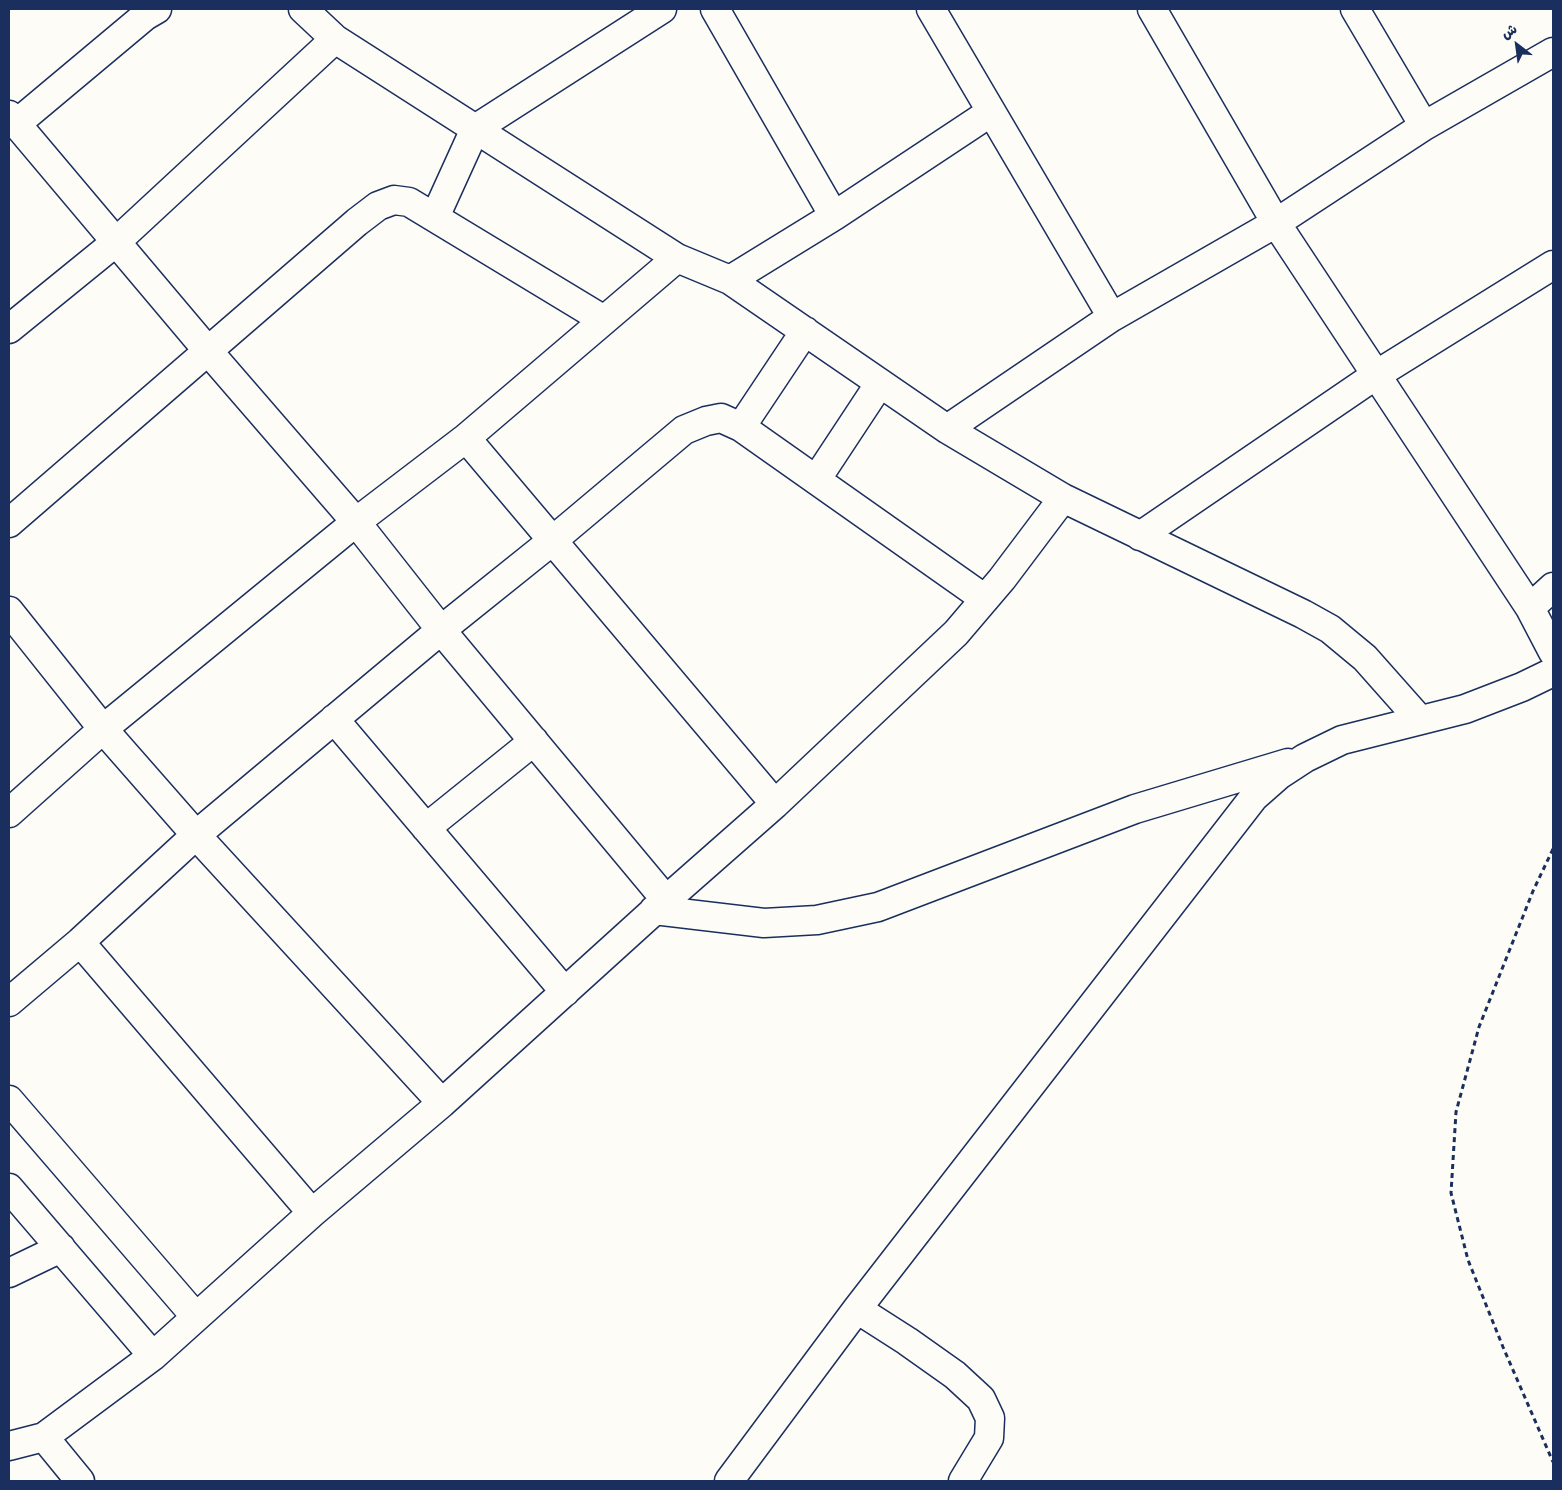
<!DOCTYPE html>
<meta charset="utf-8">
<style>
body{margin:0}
#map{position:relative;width:1562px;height:1490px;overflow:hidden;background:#fdfcf7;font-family:"Architects Daughter","Playpen Sans Arabic",sans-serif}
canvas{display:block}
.frame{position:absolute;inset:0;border:10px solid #1b2f5e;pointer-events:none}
.north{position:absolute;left:1492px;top:20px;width:50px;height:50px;-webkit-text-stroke:4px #fdfcf7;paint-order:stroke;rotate:330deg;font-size:14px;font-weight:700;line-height:20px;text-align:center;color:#1b2f5e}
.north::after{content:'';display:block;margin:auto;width:18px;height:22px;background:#1b2f5e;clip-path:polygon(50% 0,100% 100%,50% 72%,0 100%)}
</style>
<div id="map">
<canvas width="1562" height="1490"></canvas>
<div class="frame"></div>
<div class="north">ش</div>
</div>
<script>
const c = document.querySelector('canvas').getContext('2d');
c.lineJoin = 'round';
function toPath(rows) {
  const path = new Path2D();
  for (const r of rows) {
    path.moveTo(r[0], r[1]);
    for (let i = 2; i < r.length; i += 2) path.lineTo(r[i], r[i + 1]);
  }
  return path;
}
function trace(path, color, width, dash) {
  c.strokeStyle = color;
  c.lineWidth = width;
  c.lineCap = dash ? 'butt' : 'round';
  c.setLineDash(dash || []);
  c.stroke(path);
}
const path = toPath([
 [1553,849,1533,891,1479,1027,1456,1112,1451,1193,1468,1260,1503,1347,1553,1462]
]);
const minor = toPath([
 [303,9,335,39,677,258,730,280,947,429,1063,498,1303,614,1330,629,1365,658,1420,720],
 [715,9,834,216],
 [931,9,1112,317],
 [1152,9,1276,223,1530,608,1553,652],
 [1355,9,1424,126],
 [9,115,208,351,356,522,441,630,666,900],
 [16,124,145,16,157,9],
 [435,217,475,129,662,9],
 [730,280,834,216,991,112],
 [9,329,116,242,335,39],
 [741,427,805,331],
 [947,429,1112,317,1276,223,1424,126,1553,52],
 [466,438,775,804],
 [816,480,880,383],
 [9,523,357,222,378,206,394,200,409,202,604,320],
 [1140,536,1376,375,1553,265],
 [1530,608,1553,587],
 [9,611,103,729,196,835,442,1103],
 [334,719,565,992],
 [9,813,103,729,356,522,466,438,677,258],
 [426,828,534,741],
 [654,910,764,923,817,920,878,907,1135,809,1288,763],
 [80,942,312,1213],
 [9,1002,80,942,196,835,441,630,552,541,684,430,706,421,721,418,741,427,985,599],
 [9,1100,196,1317],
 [9,1188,153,1356],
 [9,1273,61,1248],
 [857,1309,907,1341,955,1375,981,1399,990,1418,989,1438,963,1481],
 [44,1437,80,1481],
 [9,1446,44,1437,153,1356,312,1213,442,1103,666,900,775,804,956,633,1002,579,1063,498],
 [729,1481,857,1309,1254,797,1279,775,1305,758,1342,740,1465,709,1522,687,1553,672]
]);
trace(minor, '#1b2f5e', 31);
trace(path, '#1b2f5e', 3, [5, 4]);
trace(minor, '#fdfcf7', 28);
</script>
